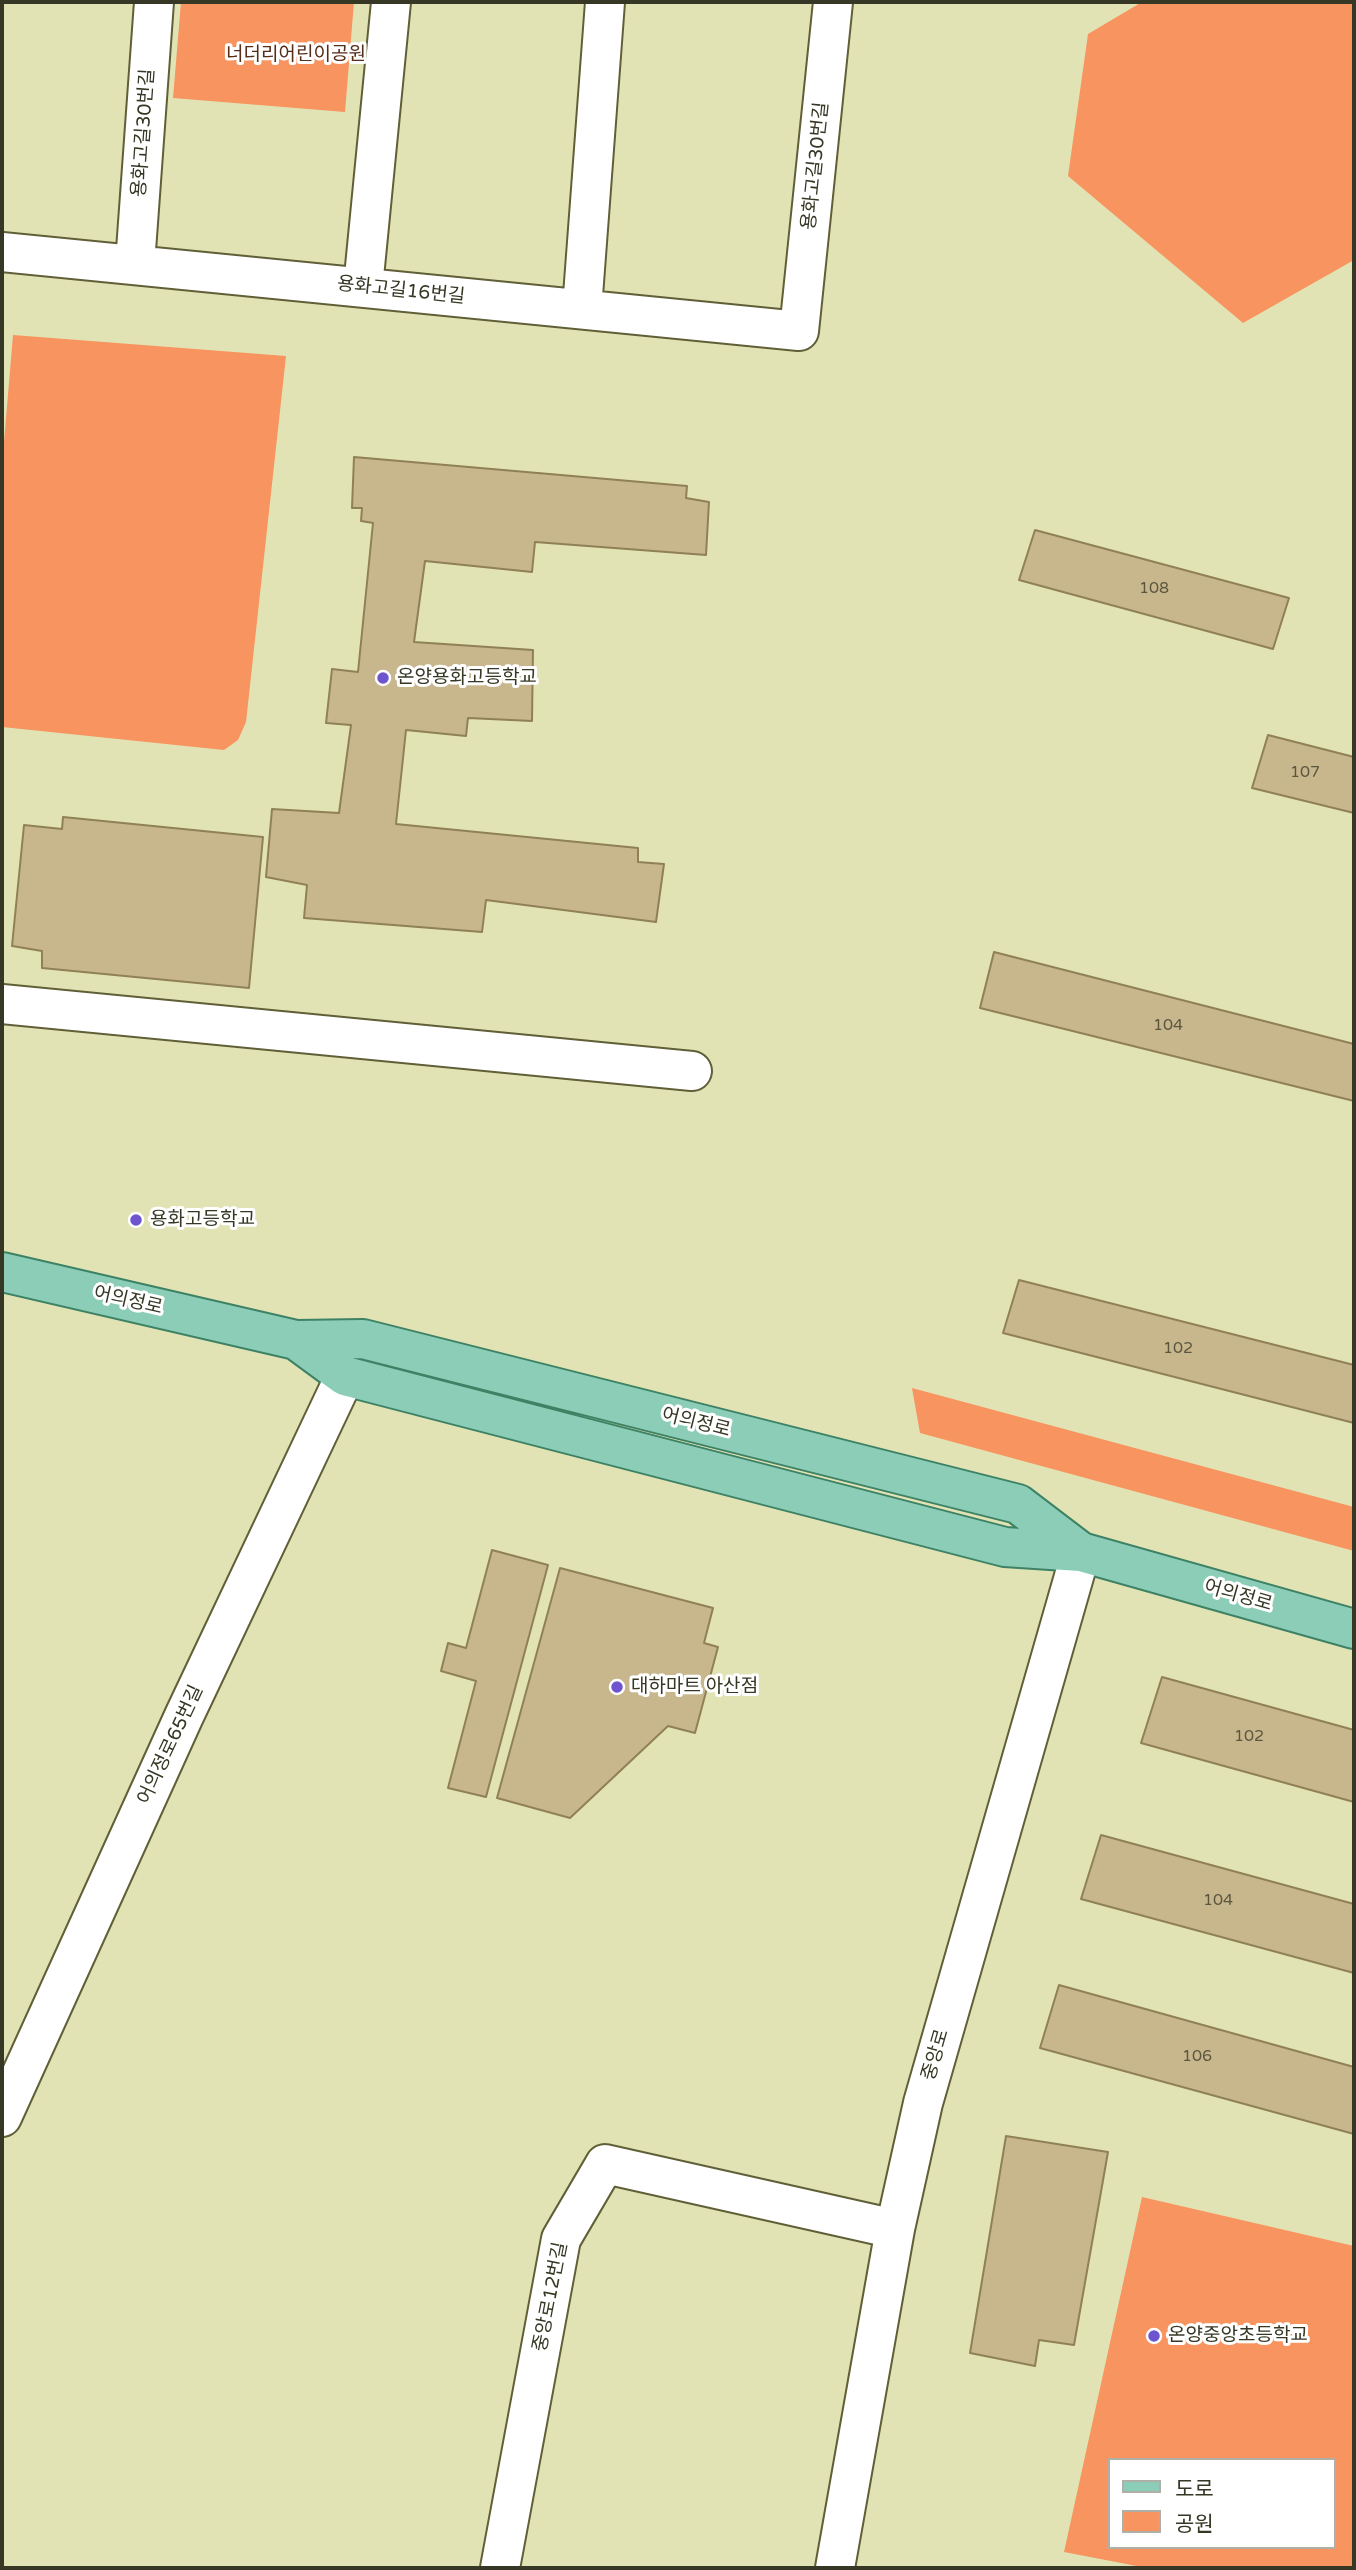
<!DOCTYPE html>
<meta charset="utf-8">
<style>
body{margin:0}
#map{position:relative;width:1356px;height:2570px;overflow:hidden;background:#e2e3b5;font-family:"Varela Round","Noto Sans KR",sans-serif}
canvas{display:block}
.frame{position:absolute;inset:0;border:4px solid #373725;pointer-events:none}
.legend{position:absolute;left:1108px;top:2458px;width:228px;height:91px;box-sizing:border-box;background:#fff;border:2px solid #afafa8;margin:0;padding:9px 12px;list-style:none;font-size:21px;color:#373725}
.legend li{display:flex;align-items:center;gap:14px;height:35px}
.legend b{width:35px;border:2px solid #afafa8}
</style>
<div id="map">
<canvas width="1356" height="2570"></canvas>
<div class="frame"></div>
<ul class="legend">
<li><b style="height:9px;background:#8ccdb8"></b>도로</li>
<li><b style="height:19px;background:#f7945f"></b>공원</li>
</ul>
</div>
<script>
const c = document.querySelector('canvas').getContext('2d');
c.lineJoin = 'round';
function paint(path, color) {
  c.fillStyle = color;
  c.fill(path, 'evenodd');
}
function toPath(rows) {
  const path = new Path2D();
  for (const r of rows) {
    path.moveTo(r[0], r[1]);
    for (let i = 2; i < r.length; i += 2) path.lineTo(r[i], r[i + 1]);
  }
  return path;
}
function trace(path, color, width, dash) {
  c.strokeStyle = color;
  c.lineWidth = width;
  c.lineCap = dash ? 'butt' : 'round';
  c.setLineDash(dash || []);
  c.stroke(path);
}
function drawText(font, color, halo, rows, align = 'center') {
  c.font = font + ' "Varela Round","Noto Sans KR",sans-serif';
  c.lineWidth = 6;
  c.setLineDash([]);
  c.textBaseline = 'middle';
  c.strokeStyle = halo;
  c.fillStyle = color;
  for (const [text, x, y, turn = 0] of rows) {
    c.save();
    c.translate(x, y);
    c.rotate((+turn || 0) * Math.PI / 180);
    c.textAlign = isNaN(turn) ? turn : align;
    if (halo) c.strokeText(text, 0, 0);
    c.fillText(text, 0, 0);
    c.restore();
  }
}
const green = toPath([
 [181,2,354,2,345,112,173,98],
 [1142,2,1354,2,1354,260,1243,323,1068,176,1088,34],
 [13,335,286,356,246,722,238,740,224,750,2,727,2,466],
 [912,1388,1354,1507,1354,1551,920,1433],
 [1142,2197,1354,2246,1354,2568,1147,2568,1064,2552],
 [1109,2460,1333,2460,1333,2547,1109,2547]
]);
const building = toPath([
 [354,457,687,486,686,498,709,502,706,555,535,542,532,572,425,561,414,642,533,650,532,721,468,718,466,736,406,730,396,824,638,848,638,862,664,864,656,922,486,900,482,932,304,918,307,885,266,877,272,809,339,813,351,725,326,723,332,669,358,672,373,523,361,521,362,508,352,508,354,457],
 [1035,530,1289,598,1273,649,1019,580,1035,530],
 [1268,735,1354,757,1354,813,1252,788,1268,735],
 [63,817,263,837,249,988,42,968,42,951,12,946,24,825,62,829,63,817],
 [994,952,1354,1044,1354,1101,980,1008,994,952],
 [1019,1280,1354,1365,1354,1423,1003,1333,1019,1280],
 [492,1550,548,1565,486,1797,448,1788,476,1681,441,1671,448,1643,466,1648,492,1550],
 [560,1568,713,1608,704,1643,718,1647,695,1733,668,1726,570,1818,497,1798,560,1568],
 [1162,1677,1354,1730,1354,1802,1141,1743,1162,1677],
 [1101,1835,1354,1904,1354,1973,1081,1899,1101,1835],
 [1059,1985,1354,2067,1354,2134,1040,2048,1059,1985],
 [1006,2136,1108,2152,1074,2345,1039,2340,1035,2366,970,2353,1006,2136]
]);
const minor = toPath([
 [2,252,799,331,833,2],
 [135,264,154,2],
 [363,287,391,2],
 [582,309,605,2],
 [2,1004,692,1071],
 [2,2117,184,1716,345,1376],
 [500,2568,561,2239,605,2164,895,2229],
 [835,2568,895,2229,923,2103,1081,1552]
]);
const major = toPath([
 [2,1272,296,1340,363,1339,1018,1504,1081,1552],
 [296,1340,345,1376,1005,1547,1081,1552,1354,1629]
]);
const markers = [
 [383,678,7,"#6e55cf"],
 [136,1220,7,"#6e55cf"],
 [617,1687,7,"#6e55cf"],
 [1154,2336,7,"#6e55cf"]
];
const numberNames = [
 ["108",1154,589],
 ["107",1305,773],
 ["104",1168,1026],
 ["102",1178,1349],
 ["102",1249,1737],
 ["104",1218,1901],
 ["106",1197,2057]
];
const parkNames = [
 ["너더리어린이공원",296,55]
];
const streetNames = [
 ["용화고길30번길",144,133,-86],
 ["용화고길30번길",816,166,-84],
 ["용화고길16번길",401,291,6],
 ["어의정로",128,1301,13],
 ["어의정로",696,1423,14],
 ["어의정로",1238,1596,16],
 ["어의정로65번길",171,1745,-65],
 ["중앙로",936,2055,-74],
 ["중앙로12번길",551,2297,-79]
];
const poiNames = [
 ["온양용화고등학교",397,678],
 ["용화고등학교",150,1220],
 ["대하마트 아산점",631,1687],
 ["온양중앙초등학교",1168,2336]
];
paint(green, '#f7945f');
paint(building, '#c8b68d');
trace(building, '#908058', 2);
trace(minor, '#605f37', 42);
trace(major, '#3d8265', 42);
trace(minor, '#fff', 38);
trace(major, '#8ccdb8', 38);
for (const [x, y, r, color] of markers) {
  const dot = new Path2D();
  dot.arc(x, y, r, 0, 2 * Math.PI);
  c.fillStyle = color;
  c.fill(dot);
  trace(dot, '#fff', 2.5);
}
drawText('16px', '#5b573f', null, numberNames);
drawText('19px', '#562d17', '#fff', parkNames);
drawText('19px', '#373725', '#fff', streetNames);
drawText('19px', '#373725', '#fff', poiNames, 'left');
</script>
